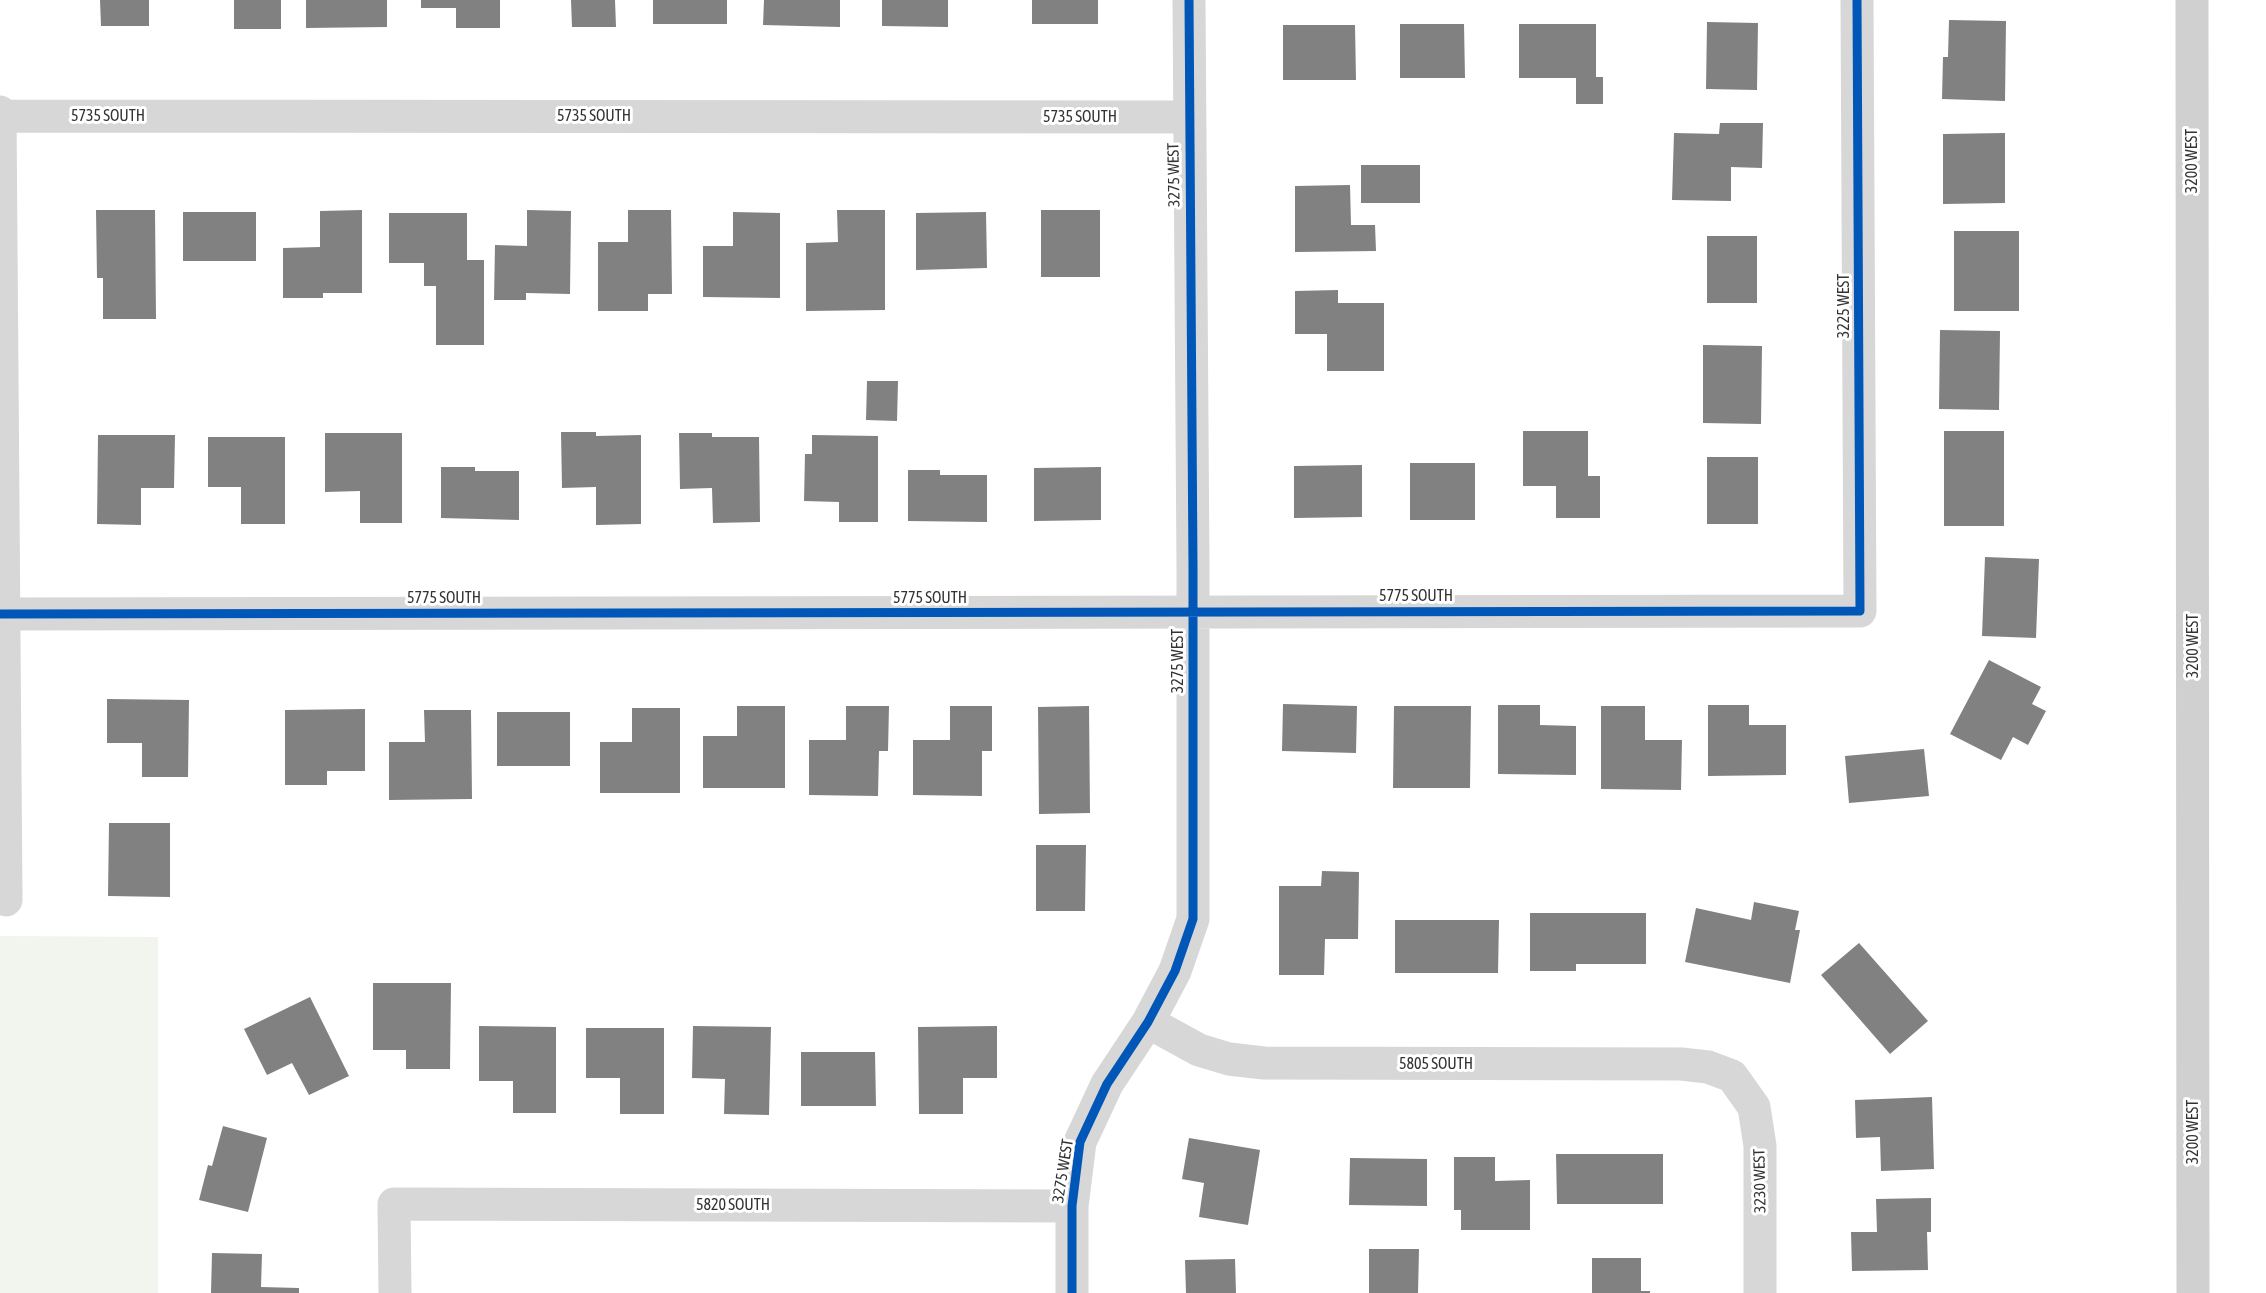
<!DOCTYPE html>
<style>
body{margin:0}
canvas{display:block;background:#fff}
</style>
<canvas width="2266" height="1293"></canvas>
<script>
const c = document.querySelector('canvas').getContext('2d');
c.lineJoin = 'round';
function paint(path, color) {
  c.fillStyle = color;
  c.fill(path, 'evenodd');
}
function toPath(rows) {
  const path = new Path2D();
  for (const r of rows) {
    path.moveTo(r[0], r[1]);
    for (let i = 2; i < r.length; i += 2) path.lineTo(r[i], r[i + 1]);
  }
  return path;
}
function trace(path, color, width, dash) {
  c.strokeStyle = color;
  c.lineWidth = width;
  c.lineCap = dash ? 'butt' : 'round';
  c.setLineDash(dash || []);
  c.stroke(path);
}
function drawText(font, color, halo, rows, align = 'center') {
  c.font = font + ' "Asap Condensed",sans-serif';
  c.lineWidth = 6;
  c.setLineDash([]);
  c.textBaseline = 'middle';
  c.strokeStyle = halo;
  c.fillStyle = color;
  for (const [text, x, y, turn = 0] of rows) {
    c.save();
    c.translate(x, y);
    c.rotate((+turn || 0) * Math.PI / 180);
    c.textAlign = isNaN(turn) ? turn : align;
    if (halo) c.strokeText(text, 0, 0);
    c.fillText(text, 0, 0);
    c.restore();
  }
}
const green = toPath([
 [0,936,158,937,158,1293,0,1293]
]);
const building = toPath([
 [100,0,149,0,149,26,101,26],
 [234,0,281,0,281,29,234,29],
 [306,0,387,0,387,27,306,28],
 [421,0,500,0,500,28,456,28,456,8,421,8],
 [571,0,615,0,616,27,572,27],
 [653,0,727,0,727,24,653,24],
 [764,0,840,0,840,27,763,25],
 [882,0,948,0,948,27,882,26],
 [1032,0,1098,0,1098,24,1032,24],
 [1949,20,2006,21,2005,101,1942,99,1943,57,1948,57],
 [1707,22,1758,23,1757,90,1706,89],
 [1400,24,1464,24,1465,78,1400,78],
 [1519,24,1596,24,1596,77,1603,77,1603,104,1576,104,1576,78,1519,78],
 [1283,25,1355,25,1356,80,1283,80],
 [1720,123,1763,123,1762,168,1731,167,1731,201,1672,200,1674,133,1719,134],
 [2005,133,2005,203,1943,204,1943,134],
 [1361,165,1420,165,1420,203,1361,203],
 [1350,185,1351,225,1375,225,1376,251,1295,252,1295,186],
 [96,210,155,210,156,319,103,319,103,278,97,278],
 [362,210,362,293,323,293,323,298,283,298,283,248,320,247,320,211],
 [527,210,571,211,570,294,526,293,526,300,494,300,495,245,527,246],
 [628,210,671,210,672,294,648,294,648,311,598,311,598,242,628,242],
 [837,210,885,210,885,310,806,311,806,243,838,242],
 [1041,210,1100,210,1100,277,1041,277],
 [183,212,256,212,256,261,183,261],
 [733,212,780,213,780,298,703,297,703,246,733,246],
 [986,212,987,268,916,270,916,213],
 [389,213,467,213,467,260,484,260,484,345,436,345,436,286,424,286,424,263,389,263],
 [1954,231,2019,231,2019,311,1954,311],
 [1707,236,1757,236,1757,303,1707,303],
 [1338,290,1338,303,1384,303,1384,371,1327,371,1327,334,1295,334,1295,291],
 [1940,330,2000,331,1999,410,1939,409],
 [1703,345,1762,346,1761,424,1703,423],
 [867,381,898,381,897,421,866,420],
 [1523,431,1588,431,1588,476,1600,476,1600,518,1556,518,1556,486,1523,486],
 [1944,431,2004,431,2004,526,1944,526],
 [561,432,596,432,596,436,641,435,641,524,596,525,596,487,562,488],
 [325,433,402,433,402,523,360,523,360,491,325,492],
 [679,433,712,433,712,437,759,437,760,522,713,523,712,488,680,489],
 [98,435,175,435,174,488,141,488,141,525,97,524],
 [812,435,878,436,878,522,839,522,839,502,804,501,805,454,812,454],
 [208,437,285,437,285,524,241,524,241,487,208,487],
 [1707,457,1758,457,1758,524,1707,524],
 [1410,463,1475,463,1475,520,1410,520],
 [1362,465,1362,517,1294,518,1294,466],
 [441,467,475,467,475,471,519,471,519,520,441,518],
 [1101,467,1101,520,1034,521,1034,468],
 [908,470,940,470,940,475,987,475,987,522,908,521],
 [1985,557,2039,559,2036,638,1982,636],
 [1989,660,2041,687,2032,704,2046,711,2028,745,2013,737,2001,760,1950,734],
 [107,699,189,700,188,777,142,777,142,743,107,743],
 [1283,704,1357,706,1356,753,1282,751],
 [1498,705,1540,705,1540,725,1576,726,1576,775,1498,774],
 [1708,705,1749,705,1749,725,1786,725,1786,775,1708,776],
 [737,706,785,706,785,788,703,788,703,736,737,736],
 [846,706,889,706,888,751,879,751,878,796,809,795,809,740,846,740],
 [950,706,992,706,992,751,982,751,982,796,913,795,913,740,950,740],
 [1089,706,1090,813,1039,814,1038,707],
 [1394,706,1471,706,1470,788,1393,788],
 [1601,706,1645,706,1645,740,1682,740,1681,790,1601,789],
 [632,708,680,708,680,793,600,793,600,742,632,742],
 [365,709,365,771,327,771,327,785,285,785,285,710],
 [424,710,471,710,472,799,389,800,389,742,425,742],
 [497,712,570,712,570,766,497,766],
 [1924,749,1929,796,1849,803,1845,756],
 [109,823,170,823,170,897,108,896],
 [1036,845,1086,845,1085,911,1036,911],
 [1322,871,1359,872,1358,939,1325,939,1324,975,1279,975,1279,886,1321,886],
 [1754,902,1799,911,1795,930,1800,930,1790,983,1685,962,1696,908,1751,920],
 [1530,913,1646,913,1646,964,1576,964,1576,971,1530,971],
 [1395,920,1499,920,1498,973,1395,973],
 [1859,943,1928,1021,1890,1054,1821,975],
 [373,983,451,983,450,1069,406,1069,406,1050,373,1050],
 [310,997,349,1076,309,1095,292,1063,267,1075,244,1029],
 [479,1026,556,1027,556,1113,513,1113,513,1081,479,1081],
 [693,1026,771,1027,769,1115,724,1114,725,1079,692,1078],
 [997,1026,997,1078,963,1078,963,1114,919,1114,918,1027],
 [586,1028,664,1028,664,1114,620,1114,620,1078,586,1078],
 [801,1052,875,1052,876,1106,801,1106],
 [1932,1097,1934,1169,1881,1171,1880,1137,1856,1138,1855,1100],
 [223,1126,267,1138,248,1212,199,1200,208,1165,212,1166],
 [1189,1138,1260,1150,1248,1225,1199,1217,1204,1183,1182,1179],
 [1556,1154,1663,1154,1663,1204,1557,1204],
 [1454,1157,1495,1157,1495,1181,1530,1180,1530,1230,1461,1230,1461,1210,1454,1210],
 [1350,1158,1427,1159,1427,1206,1349,1205],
 [1931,1198,1931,1232,1927,1232,1928,1270,1852,1271,1851,1232,1877,1232,1876,1199],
 [1369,1249,1419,1249,1418,1293,1369,1293],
 [212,1253,262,1254,261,1287,299,1288,299,1293,211,1293],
 [1592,1258,1641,1258,1641,1291,1650,1291,1650,1293,1592,1293],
 [1235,1259,1236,1293,1186,1293,1185,1260]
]);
const street = toPath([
 [0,112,6,900],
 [0,116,1189,117],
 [0,614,1860,611,1857,0],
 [1148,1022,1199,1050,1229,1059,1264,1063,1681,1064,1708,1067,1732,1076,1754,1107,1760,1146,1760,1293],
 [395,1293,394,1204,1072,1206],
 [1072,1293,1072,1206,1080,1142,1107,1084,1148,1022,1175,971,1193,919,1193,567,1189,0]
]);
const secondary = toPath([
 [2192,0,2193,1293]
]);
const cycleway = toPath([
 [0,614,1860,611,1857,0],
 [1072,1293,1072,1206,1080,1142,1107,1084,1148,1022,1175,971,1193,919,1193,567,1189,0]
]);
const streetNames = [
 ["5735 SOUTH",108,116],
 ["5735 SOUTH",594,116],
 ["5735 SOUTH",1080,117],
 ["3200 WEST",2192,161,-90],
 ["3275 WEST",1174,175,-91],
 ["3225 WEST",1844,306,-90],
 ["5775 SOUTH",1416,596],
 ["5775 SOUTH",444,598],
 ["5775 SOUTH",930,598],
 ["3200 WEST",2193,646,-90],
 ["3275 WEST",1178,661,-90],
 ["5805 SOUTH",1436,1064],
 ["3200 WEST",2193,1132,-90],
 ["3275 WEST",1063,1171,-81],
 ["3230 WEST",1760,1181,-91],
 ["5820 SOUTH",733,1205]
];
paint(green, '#f1f5ed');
paint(building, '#818181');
trace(street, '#d7d7d7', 33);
trace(secondary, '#d0d0d0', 33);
trace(cycleway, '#0057b8', 9);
drawText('16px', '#333', '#fff', streetNames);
</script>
